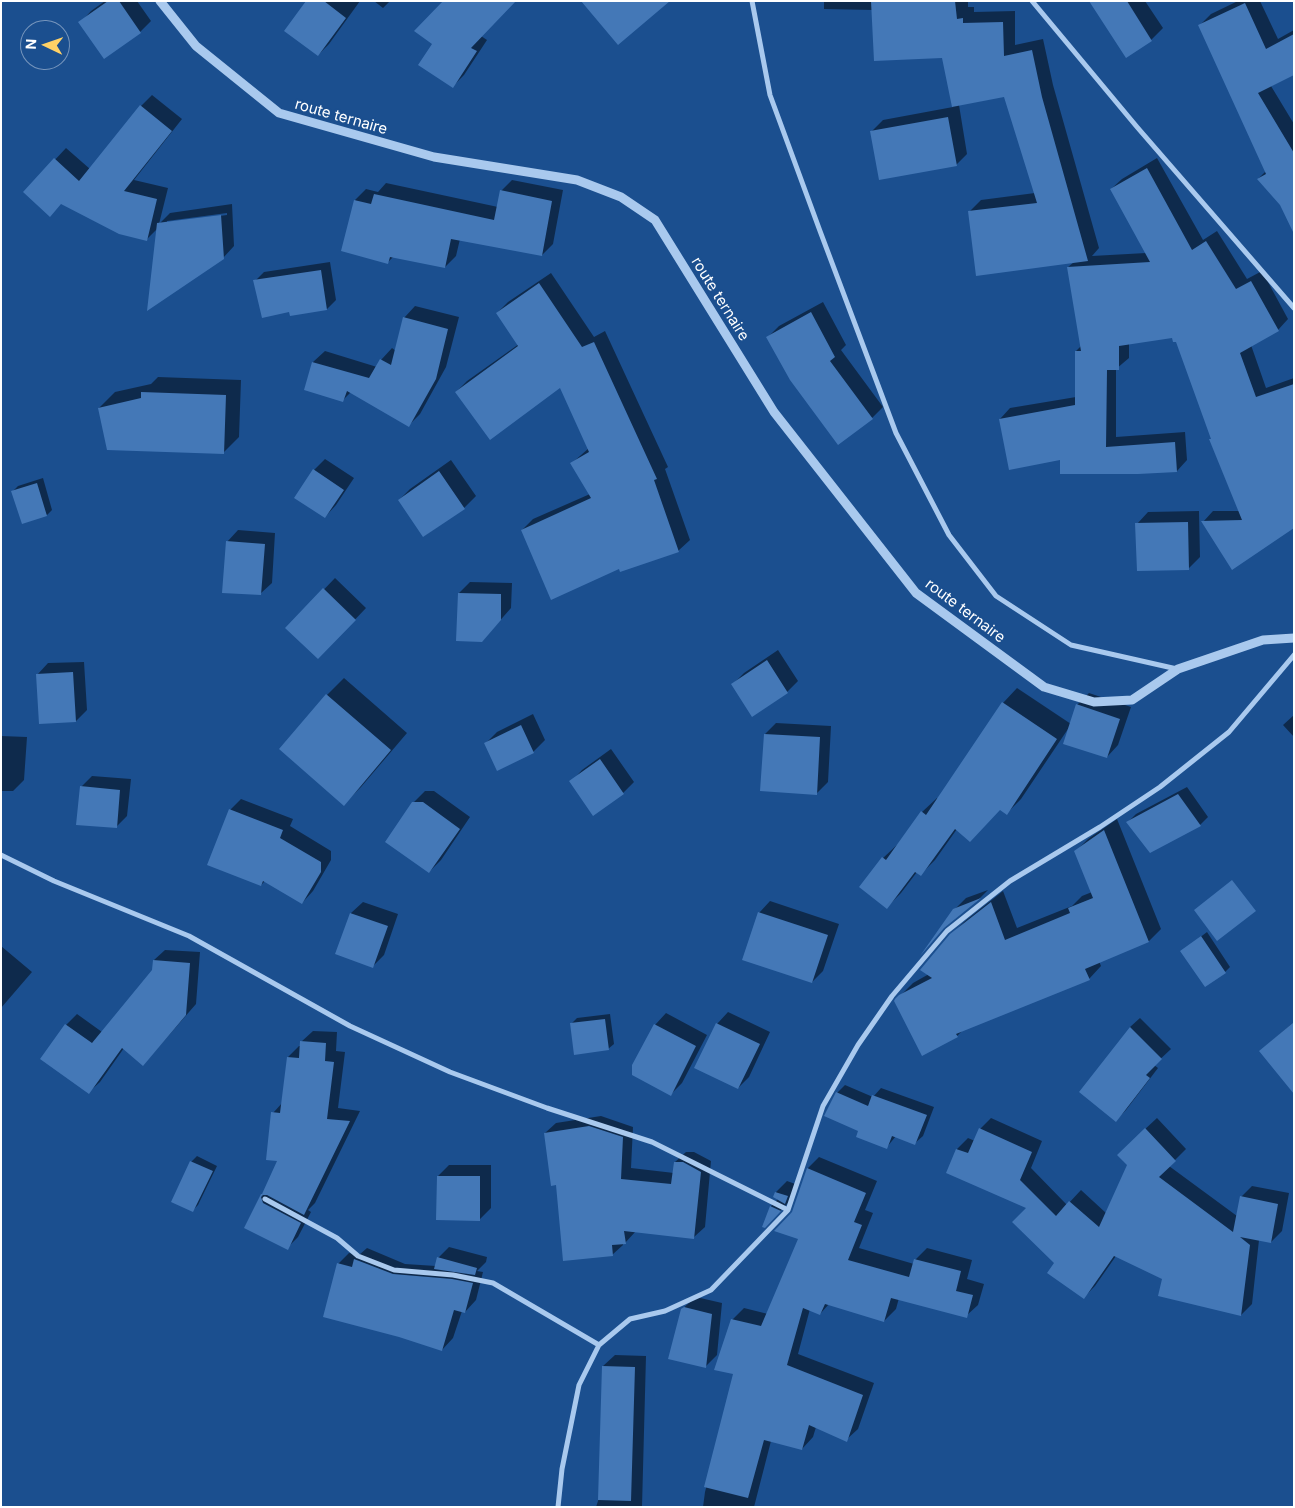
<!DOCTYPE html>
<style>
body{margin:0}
#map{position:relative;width:1295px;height:1508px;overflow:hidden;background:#1b4f8f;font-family:Inter,sans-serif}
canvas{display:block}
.frame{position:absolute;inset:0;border:2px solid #fff;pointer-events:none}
.north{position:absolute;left:20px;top:20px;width:50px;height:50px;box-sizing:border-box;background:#1b4f8f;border:1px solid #7695bc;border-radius:50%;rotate:273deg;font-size:14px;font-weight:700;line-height:20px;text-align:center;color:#fff}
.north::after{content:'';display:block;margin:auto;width:18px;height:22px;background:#ffd166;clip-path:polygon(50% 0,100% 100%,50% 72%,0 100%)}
</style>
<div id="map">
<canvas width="1295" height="1508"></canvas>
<div class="frame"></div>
<div class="north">N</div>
</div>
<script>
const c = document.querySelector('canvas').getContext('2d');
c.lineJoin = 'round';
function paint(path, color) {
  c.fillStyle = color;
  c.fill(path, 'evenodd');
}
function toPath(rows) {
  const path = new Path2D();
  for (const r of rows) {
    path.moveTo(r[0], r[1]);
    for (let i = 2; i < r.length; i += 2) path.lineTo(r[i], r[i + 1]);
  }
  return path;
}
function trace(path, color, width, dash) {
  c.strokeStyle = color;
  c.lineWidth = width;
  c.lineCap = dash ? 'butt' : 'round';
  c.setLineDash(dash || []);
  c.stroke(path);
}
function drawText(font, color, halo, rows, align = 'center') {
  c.font = font + ' Inter,sans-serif';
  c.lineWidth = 4;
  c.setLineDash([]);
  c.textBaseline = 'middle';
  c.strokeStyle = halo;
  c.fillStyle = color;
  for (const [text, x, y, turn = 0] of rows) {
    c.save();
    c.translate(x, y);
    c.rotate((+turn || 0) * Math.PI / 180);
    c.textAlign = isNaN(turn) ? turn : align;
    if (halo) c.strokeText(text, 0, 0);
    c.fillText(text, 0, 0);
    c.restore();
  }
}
const shadow = toPath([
 [105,1,137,1,151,21,140,32,80,23,91,11],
 [307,1,360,1,329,44,318,55],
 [374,1,390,1,383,8],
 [824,1,968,1,968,7,974,7,974,12,1015,11,1015,45,1043,39,1053,85,1099,248,1092,256,1146,253,1111,189,1122,179,1157,158,1203,240,1217,231,1247,279,1262,271,1288,319,1278,330,1251,345,1266,388,1294,378,1294,526,1203,522,1213,511,1239,511,1210,440,1212,438,1177,340,1173,337,1129,343,1129,358,1116,369,1116,437,1185,432,1187,460,1177,471,1061,458,1000,419,1010,408,1076,397,1076,351,1081,346,1068,267,1074,262,969,212,981,200,1035,193,1005,95,959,105,967,154,956,165,872,131,883,120,953,107,943,57,873,10,824,9],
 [1090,1,1145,1,1163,28,1151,40,1126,56],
 [1238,1,1260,1,1278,39,1294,30,1294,74,1271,86,1294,124,1294,215,1258,179,1266,171,1200,25,1211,14],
 [481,36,487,40,464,75,453,86,434,43],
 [152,95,182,119,134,180,168,188,159,224,170,213,232,204,234,246,223,258,158,228,146,240,62,203,25,192,66,148,90,169,141,106],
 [227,213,227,215,167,223,167,221],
 [512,180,563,190,553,244,542,255,460,239,456,256,445,267,394,256,388,262,355,200,366,189,378,192,386,183,498,207,501,191],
 [330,262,336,300,327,309,290,310,255,281,264,272],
 [551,273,594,337,605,331,668,467,665,469,690,540,678,551,620,568,522,530,533,519,590,494,572,463,589,448,561,386,456,392,467,381,519,344,497,313,508,302],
 [823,302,846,345,841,350,883,407,872,418,768,337,779,326],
 [415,306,459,317,446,367,420,414,409,425,351,392,343,400,305,389,313,362,325,351,377,367,381,360,392,348,396,351,404,318],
 [158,377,241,380,239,437,223,453,99,408,115,392,151,384],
 [325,459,354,478,336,505,325,517,314,470],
 [451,460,476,496,464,508,424,536,399,500,410,489],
 [43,478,52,510,47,515,13,491,18,486],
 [1199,511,1200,557,1189,568,1137,524,1148,512],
 [238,530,275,533,272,583,260,594,227,542],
 [335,578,366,608,329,647,287,628],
 [470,582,512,583,511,608,482,641,459,593],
 [778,650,798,681,787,692,733,684,744,673],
 [84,662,87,710,76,721,37,675,48,663],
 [344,678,407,733,361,787,344,804,281,749,327,695],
 [1017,688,1071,724,1077,705,1089,693,1131,707,1118,745,1107,757,1070,726,1021,799,1007,813,1000,809,957,829,935,860,920,875,917,872,901,893,887,907,883,858,898,844,922,812,937,798,938,799,1003,703],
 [533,714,545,740,533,752,498,769,486,743,497,732],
 [1294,715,1294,737,1283,725],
 [776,723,831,726,828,782,816,794,765,734],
 [1,736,27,737,24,780,13,791,1,791],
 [611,749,634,782,623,793,571,782,582,770],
 [92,776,131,779,127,816,116,827,81,787],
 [1187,787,1208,817,1200,825,1128,822,1136,814],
 [425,791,434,791,470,817,441,860,429,872,413,803],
 [241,799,293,819,290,826,331,851,331,860,313,891,302,903,265,881,261,885,230,810],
 [1117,819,1161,929,1149,941,1099,961,1101,966,1089,979,963,1030,957,1036,900,996,913,983,929,974,951,935,964,922,1003,891,1017,928,1072,906,1082,896,1092,892,1076,851,1088,839],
 [988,890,980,898,949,922,954,910,966,898],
 [770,901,839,924,823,971,812,982,759,913],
 [363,902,398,914,384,955,373,966,337,953,351,913],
 [1207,932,1230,967,1225,972,1182,951],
 [1,946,32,972,1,1008],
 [165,950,200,952,196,1004,143,1065,124,1048,100,1082,89,1092,66,1025,77,1014,102,1032,153,971,154,960],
 [728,1012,770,1032,749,1077,738,1088,717,1024],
 [666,1013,707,1035,682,1083,671,1094,655,1025],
 [610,1014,614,1044,608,1049,572,1023,577,1018],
 [1140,1018,1171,1049,1154,1065,1158,1068,1126,1110,1116,1120,1130,1027],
 [1294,1022,1294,1092,1260,1051],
 [313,1031,337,1032,336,1051,345,1052,338,1108,360,1111,315,1203,308,1210,311,1212,298,1237,287,1248,246,1228,279,1160,273,1113,283,1102,288,1057,299,1046,301,1046,301,1042],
 [845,1085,873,1097,881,1088,934,1107,923,1136,915,1143,896,1136,887,1147,860,1130,837,1093],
 [601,1116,633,1127,631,1168,674,1173,675,1162,686,1152,694,1152,711,1161,705,1227,694,1237,636,1231,625,1243,623,1243,623,1245,612,1255,557,1184,545,1133,556,1123],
 [991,1118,1042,1141,1031,1168,1067,1205,1081,1190,1106,1213,1128,1165,1129,1144,1157,1118,1186,1149,1169,1166,1237,1216,1241,1197,1252,1186,1289,1193,1282,1231,1271,1242,1259,1240,1252,1304,1241,1315,1116,1256,1095,1286,1084,1297,1055,1263,1028,1208,947,1172,957,1149,968,1138,975,1141,980,1129],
 [197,1156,217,1166,198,1205,193,1210,191,1162],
 [819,1157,877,1181,865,1210,873,1213,859,1248,914,1264,915,1260,927,1248,972,1260,967,1279,984,1284,978,1305,966,1316,899,1298,896,1309,884,1321,829,1304,820,1314,810,1309,798,1354,874,1383,858,1429,846,1440,816,1427,813,1437,802,1449,771,1441,754,1507,703,1507,705,1492,735,1374,732,1320,744,1308,768,1314,800,1238,793,1212,808,1168],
 [449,1165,491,1165,491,1208,480,1219,438,1176],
 [787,1181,798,1185,796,1191,789,1199,791,1200,765,1226,771,1206,778,1199,776,1192],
 [449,1247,487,1257,486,1262,477,1271,483,1272,476,1300,465,1312,462,1311,453,1338,442,1350,338,1264,349,1253,359,1255,367,1248,405,1264,436,1266,438,1258],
 [696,1297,722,1303,717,1355,706,1366,682,1309],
 [615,1355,646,1356,642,1507,596,1507,600,1495,603,1366]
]);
const building = toPath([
 [108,1,119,1,141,33,104,59,78,22],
 [306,1,324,1,346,18,318,56,284,31],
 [443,1,516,1,471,48,477,51,453,88,418,65,432,44,414,31],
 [581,1,670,1,618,45],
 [871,1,955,1,957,19,963,18,963,23,1003,22,1004,56,1032,50,1042,97,1088,261,976,276,968,211,1037,203,1004,97,952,107,942,58,874,61],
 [1089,1,1127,1,1152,41,1126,58],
 [1245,3,1266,49,1294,34,1294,75,1258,93,1294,153,1294,234,1280,205,1257,179,1266,174,1198,25],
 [140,105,172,131,124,191,157,199,147,241,119,234,61,204,50,217,23,192,54,158,79,181],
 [948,117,957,166,879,180,870,131],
 [1147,168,1192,250,1206,241,1236,289,1251,281,1279,331,1240,353,1256,397,1294,384,1294,528,1232,570,1201,521,1242,520,1209,439,1211,439,1176,342,1173,342,1172,338,1119,346,1119,370,1107,370,1106,447,1175,442,1177,472,1138,474,1060,474,1060,460,1009,470,999,419,1075,405,1075,351,1081,351,1067,267,1150,262,1110,189],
 [500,190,552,201,542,256,451,239,445,268,390,257,388,264,341,251,354,200,371,204,374,194,494,220],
 [221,215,224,259,147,311,157,223],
 [321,270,327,310,290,316,289,312,262,318,253,280],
 [539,283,582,347,594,342,657,479,654,480,679,552,620,572,619,569,551,600,521,530,591,498,570,463,589,452,560,388,490,440,455,392,518,346,496,313],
 [811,312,835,357,830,361,873,419,838,445,790,380,766,337],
 [403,317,448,329,436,379,409,427,347,391,343,402,304,390,312,362,369,378,380,359,391,365],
 [141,392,226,395,224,454,107,450,98,408,141,398],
 [313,469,344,490,325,518,294,498],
 [439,471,465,509,423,537,398,500],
 [37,483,47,516,22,524,11,491],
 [1188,522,1189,570,1137,571,1135,523],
 [226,541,265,544,261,595,222,593],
 [323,588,356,620,318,659,285,628],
 [458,593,501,594,501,620,482,642,456,641],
 [767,660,788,693,752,717,731,684],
 [73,672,76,722,39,724,36,674],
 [326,694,391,750,344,806,279,749],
 [1002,702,1057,739,1007,815,1000,810,970,842,955,829,921,876,915,872,887,909,859,887,882,857,886,860,921,811,926,815],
 [1076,704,1120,719,1107,758,1063,744],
 [521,725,534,753,497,771,484,743],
 [764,734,820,737,817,795,760,791],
 [600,759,624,794,593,816,569,781],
 [80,786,120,790,117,828,76,825],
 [1178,794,1201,826,1150,853,1126,822],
 [412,802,423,802,460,829,429,873,385,842],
 [229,809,283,830,280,838,321,862,321,872,302,904,263,881,261,886,207,865],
 [1104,830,1149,942,1085,969,1090,980,956,1034,958,1037,922,1056,894,1001,895,999,899,995,932,978,920,970,950,934,991,902,1005,940,1070,913,1068,908,1093,898,1074,851],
 [1232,880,1256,911,1217,941,1194,910],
 [981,898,944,928,920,956,953,909],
 [758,912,828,935,812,983,742,960],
 [350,913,388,926,373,968,335,954],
 [1201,936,1226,973,1205,987,1180,951],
 [153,960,190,963,186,1015,143,1066,122,1048,89,1094,40,1059,65,1024,92,1043,152,970],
 [605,1019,609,1050,574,1055,570,1023],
 [1294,1022,1294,1094,1259,1051],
 [716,1023,760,1044,738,1089,694,1068],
 [654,1024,696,1046,671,1096,632,1075,632,1065],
 [1130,1027,1162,1059,1146,1075,1150,1078,1116,1122,1079,1092],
 [300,1041,326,1043,325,1061,334,1062,327,1119,350,1121,304,1215,267,1195,263,1195,261,1197,263,1203,301,1223,288,1250,244,1228,261,1194,262,1194,277,1161,266,1160,271,1112,280,1113,287,1057,299,1058],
 [836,1092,868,1106,872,1095,927,1115,915,1145,892,1136,887,1149,856,1137,858,1131,824,1116],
 [589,1126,623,1137,621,1179,671,1184,674,1162,683,1162,701,1172,694,1239,624,1231,626,1244,612,1245,613,1256,563,1261,556,1185,551,1186,544,1133],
 [979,1128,1032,1152,1020,1180,1056,1216,1069,1201,1099,1227,1127,1165,1117,1155,1145,1128,1176,1161,1159,1177,1233,1232,1240,1196,1278,1204,1271,1243,1240,1237,1250,1245,1241,1316,1158,1296,1162,1279,1114,1256,1084,1299,1047,1273,1054,1263,1012,1222,1026,1208,946,1173,956,1149,968,1153],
 [190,1161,213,1171,193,1212,171,1202],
 [807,1168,866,1193,854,1222,862,1225,848,1260,909,1277,914,1259,961,1271,956,1291,973,1295,967,1318,891,1298,884,1322,825,1304,820,1315,803,1308,787,1365,863,1395,847,1442,809,1425,802,1450,764,1440,748,1498,704,1487,733,1374,714,1370,731,1319,761,1326,798,1239,774,1231,792,1212],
 [437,1176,480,1176,480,1221,436,1220],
 [775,1192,788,1196,785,1204,773,1197],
 [770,1206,781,1211,765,1228,762,1227],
 [437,1257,477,1268,475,1275,434,1269],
 [354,1259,393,1274,452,1279,473,1283,465,1313,454,1310,442,1351,399,1337,323,1317,337,1263,352,1267],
 [684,1307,712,1314,706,1368,668,1359,681,1309],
 [602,1366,635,1367,631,1501,598,1500]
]);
const minor = toPath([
 [752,1,770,95,820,231,896,433,949,535,996,596,1071,645,1177,669],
 [1032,1,1137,127,1294,308],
 [1,855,54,881,189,936,350,1026,450,1072,547,1108,652,1142,788,1210],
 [265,1199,337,1238,358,1256,394,1270,453,1275,493,1283,599,1345],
 [558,1507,562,1469,579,1385,599,1345,630,1319,665,1311,711,1290,788,1210,823,1106,858,1045,892,996,947,931,1010,881,1100,827,1160,787,1229,732,1294,655]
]);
const tertiary = toPath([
 [160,1,196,46,279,113,434,157,577,180,621,197,655,220,774,412,916,593,1044,687,1094,702,1132,700,1178,669,1263,640,1294,638]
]);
const streetNames = [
 ["route ternaire",341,117,16],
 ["route ternaire",720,299,58],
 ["route ternaire",965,611,37]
];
paint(shadow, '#0007');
paint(building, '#4478b7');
trace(minor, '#a9c9ee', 5);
trace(tertiary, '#a9c9ee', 9);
drawText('15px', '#fff', '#1b4f8f', streetNames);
</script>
